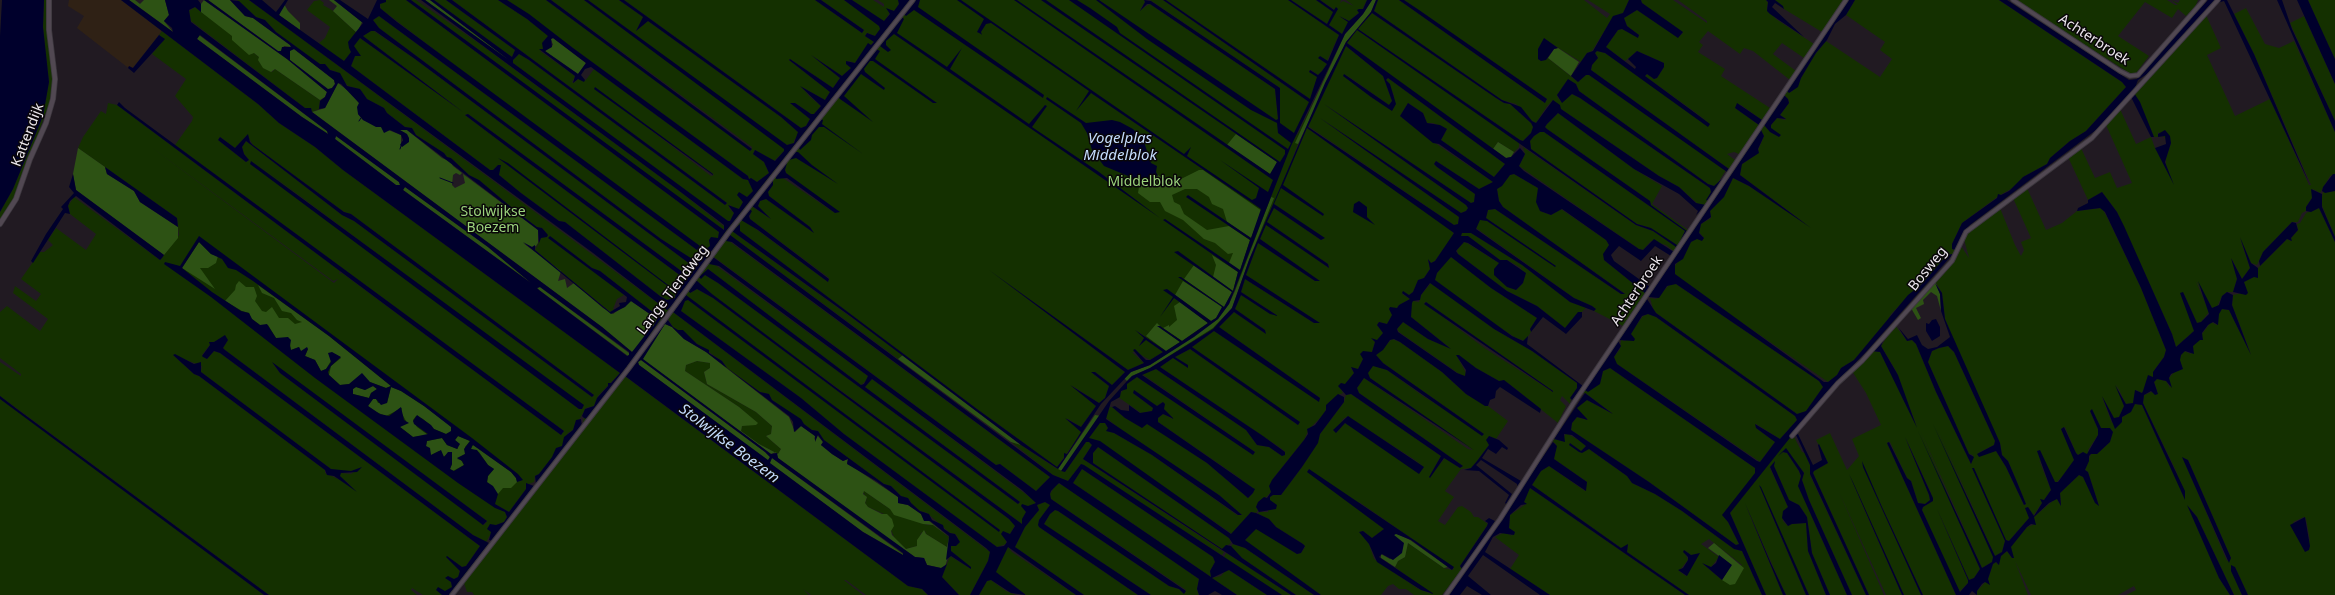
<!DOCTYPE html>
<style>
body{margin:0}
canvas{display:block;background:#211a22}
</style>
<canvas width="2335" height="595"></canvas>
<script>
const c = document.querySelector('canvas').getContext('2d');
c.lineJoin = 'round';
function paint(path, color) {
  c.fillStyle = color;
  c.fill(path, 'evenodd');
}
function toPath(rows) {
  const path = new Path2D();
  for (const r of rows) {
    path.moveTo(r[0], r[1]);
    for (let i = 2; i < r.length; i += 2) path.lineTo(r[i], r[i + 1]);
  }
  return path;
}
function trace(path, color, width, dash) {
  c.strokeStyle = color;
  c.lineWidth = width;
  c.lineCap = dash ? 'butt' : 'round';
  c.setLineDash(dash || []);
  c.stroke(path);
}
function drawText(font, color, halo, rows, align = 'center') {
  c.font = font + ' "Noto Sans",sans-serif';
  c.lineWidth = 3;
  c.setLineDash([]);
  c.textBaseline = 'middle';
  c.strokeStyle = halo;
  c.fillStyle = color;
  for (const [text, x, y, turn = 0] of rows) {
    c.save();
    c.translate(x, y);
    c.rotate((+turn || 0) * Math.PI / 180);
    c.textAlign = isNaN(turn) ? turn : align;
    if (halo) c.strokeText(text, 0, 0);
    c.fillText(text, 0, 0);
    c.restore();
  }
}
const industrial = toPath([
 [69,0,121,0,162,31,131,70,77,28,84,16,68,6]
]);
const green = toPath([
 [44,0,48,0,47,31,53,74,50,101,14,200,0,221,0,212,13,189,43,116,49,82,43,27],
 [237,0,249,0,274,18,667,310,726,231,910,0,916,0,905,12,906,16,920,0,1098,0,1122,16,1099,0,1144,0,1145,2,1140,10,1150,4,1275,89,1278,119,1276,120,1280,124,1280,88,1150,0,1163,0,1309,102,1295,132,1297,135,1314,101,1284,181,1307,128,1451,229,1454,235,1435,261,1431,263,1428,260,1430,269,1424,278,1418,281,1413,292,1409,295,1403,292,1402,294,1410,299,1399,305,1397,308,1389,309,1393,314,1387,324,1379,322,1377,325,1383,333,1377,341,1372,339,1375,342,1372,352,1363,359,1358,369,1351,368,1354,373,1345,385,1341,383,1339,386,1343,393,1338,395,1328,404,1324,414,1309,429,1304,440,1272,480,1271,492,1256,507,1258,510,1256,513,1251,512,1232,534,1100,443,1089,438,1100,422,1105,423,1108,428,1107,431,1114,433,1152,455,1237,515,1242,515,1219,495,1141,443,1134,440,1105,417,1110,407,1112,407,1125,418,1150,425,1207,463,1248,498,1253,493,1241,479,1158,422,1158,418,1163,414,1173,419,1164,409,1163,402,1157,406,1133,393,1153,408,1152,411,1141,413,1118,397,1127,384,1137,377,1253,454,1255,452,1142,374,1156,369,1246,430,1257,445,1269,447,1282,456,1285,452,1282,449,1160,367,1173,358,1187,365,1175,357,1190,349,1298,425,1299,422,1192,347,1214,331,1319,401,1320,398,1219,327,1234,312,1265,333,1265,330,1235,309,1241,295,1277,315,1241,292,1245,279,1314,323,1319,323,1246,275,1258,243,1315,281,1319,281,1260,239,1266,224,1329,268,1328,264,1267,222,1274,208,1321,240,1324,238,1274,204,1218,326,1172,356,1137,331,1144,338,1139,346,1146,339,1163,352,1150,360,1136,352,1132,352,1144,363,1128,370,1004,281,1125,372,1112,385,1095,372,1092,373,1109,386,1105,398,1099,403,1071,385,1096,406,1081,427,1068,419,1066,419,1082,432,1057,467,977,409,740,231,740,224,736,234,903,355,898,359,730,235,729,241,1050,477,1036,491,1000,464,996,465,714,257,714,264,868,376,867,380,861,385,708,269,705,275,718,283,1018,504,1020,502,865,387,872,379,1035,501,1035,504,1028,506,1022,524,775,342,701,286,698,281,691,293,697,289,713,298,1009,519,1015,525,1010,534,1002,534,1006,537,1006,544,997,547,994,545,844,434,801,398,681,311,685,300,688,300,999,531,1000,530,685,295,673,312,990,552,988,561,970,595,959,595,942,577,950,556,971,569,951,551,951,545,958,537,955,534,950,533,927,513,920,511,911,503,910,500,901,496,891,486,884,484,824,440,818,431,812,430,772,400,769,394,760,392,727,368,722,361,673,327,668,319,637,360,635,363,632,361,663,316,662,315,659,316,650,310,600,271,592,268,550,236,624,295,617,299,613,309,615,309,610,312,535,250,541,238,544,236,546,233,542,228,537,227,517,212,479,180,469,175,451,158,447,157,444,153,416,135,412,128,405,127,387,113,384,108,367,99,360,89,348,86,335,71,330,70,325,64,320,65,276,32,265,20,256,17],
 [785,169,786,173,835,213,783,178,779,170],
 [773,185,768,192,769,196,810,227,813,232,766,199,760,201,758,207,771,219,753,207],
 [751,209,750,219,829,278,828,282,745,221],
 [320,0,324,3,323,5,332,10,357,33,349,42,351,52,345,61,339,59,319,43,325,38,330,27,307,10,314,1],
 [386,0,406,0,719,232,718,238,709,241,711,245,708,249,700,253,703,258,702,261,694,261,661,239,379,28,373,20,379,16,697,250,699,246,520,115,381,9,380,4],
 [411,0,416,0,480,44,678,190,726,228,723,229,687,204],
 [434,0,446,0,515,50,512,57],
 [452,0,498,0,527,19,549,36,543,41,543,49,540,51,575,76,572,82,574,83,578,79,585,81,594,69,743,179,748,180,753,191,747,197,739,193,743,204,737,210,730,205,729,208,734,213,730,221,727,221,513,63,513,60,519,54,529,60,725,205,727,203],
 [594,87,713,174,714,175,711,176],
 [507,0,546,0,751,151,752,147,551,0,584,0,767,134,784,149,784,151,774,161,755,150,753,154,764,162,769,173,757,182,751,178,749,179,748,176],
 [588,0,619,0,643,17,636,31,648,21,781,117,798,132,799,135,794,140,794,143,787,145,774,137],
 [624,0,815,0,862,33,864,30,821,0,844,0,880,26,880,30,875,36,867,33,865,36,874,41,871,45,868,44,855,63,849,61,846,64,852,68,842,76,811,55,840,78,833,88,790,59,789,60,830,92,825,100,802,87,809,96,821,106,814,114,811,114,795,103,791,103,810,119,806,126,801,128],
 [852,0,873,0,884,7,884,4,878,0,898,0,899,2,897,9,890,12,884,22],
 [1166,0,1288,0,1339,35,1327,61,1318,57,1327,64,1322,71,1318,75,1311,70,1309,71,1318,77,1310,99],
 [1291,0,1316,0,1334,12,1327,24],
 [1320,0,1341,0,1340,3,1343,1,1354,6,1346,0,1367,0,1362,10,1349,21,1340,16,1349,22,1342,34,1329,25,1335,10],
 [1378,0,1399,0,1545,103,1547,99,1404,0,1584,0,1607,18,1610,14,1588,0,1629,0,1623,13,1613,17,1592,51,1587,53,1581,62,1544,39,1538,49,1538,59,1541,61,1548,58,1578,82,1586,75,1589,75,1726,170,1717,184,1714,186,1708,184,1579,91,1576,84,1568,80,1557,95,1558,98,1562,102,1572,94,1580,98,1710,188,1711,192,1706,205,1699,205,1679,187,1659,176,1561,109,1554,101,1553,100,1547,106,1536,123,1532,121,1516,104,1502,100,1374,11],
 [1641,0,1673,0,1707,23,1707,21,1678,0,1766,0,1768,3,1767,8,1776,19,1814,44,1804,58,1782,43,1773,54,1796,71,1790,80,1753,51,1744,48,1740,54,1708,31,1699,42,1703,45,1698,52,1725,69,1721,76,1770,108,1762,120,1741,105,1735,108,1759,125,1739,154,1734,152,1727,154,1735,160,1729,169,1591,70,1592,65,1598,57,1595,53,1597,51,1605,53,1710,123,1645,76,1647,74,1654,79,1657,78,1664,67,1664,63,1637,51,1625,61,1606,47,1618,30,1622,29,1638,37,1639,35,1627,26,1624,18,1637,10,1678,37,1683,33,1642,3],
 [1775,0,1844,0,1822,32,1784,9],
 [1855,0,1999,0,2122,82,2126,87,2086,131,2070,141,2050,158,2047,164,2023,177,2018,185,2000,195,1962,223,1952,244,1952,249,1955,250,1953,254,1947,255,1930,275,1891,314,1888,320,1854,360,1841,368,1837,375,1828,382,1677,278,1675,274,1675,266,1691,242,1694,239,1704,238,1699,232,1701,224,1711,218,1710,211,1724,195,1733,178,1749,186,1806,224,1740,175,1741,165,1757,153,1764,136,1761,130,1764,125,1768,129,1780,136,1771,128,1771,125,1777,118,1785,120,1786,119,1780,115,1789,103,1788,99,1784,95,1787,91,1791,92,1796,87,1813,57,1826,41,1880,77,1892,59,1880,50,1885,42,1846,15],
 [2014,0,2167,0,2175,5,2178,5,2171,0,2178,3,2180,0,2198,0,2195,7,2186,16,2178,9,2172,18,2145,2,2118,36,2149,56,2136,73,2131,74],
 [2308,0,2335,0,2335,59,2320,28],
 [195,7,233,36,248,52,254,53,259,57,259,62,272,72,275,69,320,100,319,109,312,112,311,108,305,108,191,21,189,11],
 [2246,8,2265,44,2279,48,2294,41,2335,132,2335,174,2330,176,2320,193,2313,189,2312,198,2306,207,2306,211,2302,213,2298,222,2292,222,2263,252,2257,265,2251,263,2240,239,2250,268,2242,279,2232,259,2237,279,2233,292,2227,292,2222,296,2217,307,2212,308,2196,281,2209,312,2201,322,2197,323,2183,292,2194,331,2176,347,2172,334,2117,212,2102,192,2088,200,2068,157,2081,148,2095,178,2110,172,2117,188,2132,183,2106,125,2120,109,2136,144,2151,137,2155,148,2166,166,2166,158,2171,143,2158,132,2158,137,2154,137,2134,93,2206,15,2221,48,2207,55,2235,116,2270,99,2309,185,2311,185,2254,54,2234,14],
 [1372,13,1496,98,1504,103,1510,104,1531,123,1533,127,1531,133,1523,141,1520,140,1358,29],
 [2304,16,2335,84,2335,121,2290,23],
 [1357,30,1519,142,1519,147,1514,152,1498,142,1493,149,1442,113,1347,43],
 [162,31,258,104,279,123,315,147,343,170,620,373,598,396,594,406,586,408,573,430,568,433,562,446,539,474,535,476,534,482,526,485,526,489,509,512,495,504,505,512,507,517,504,522,496,525,486,542,473,535,225,350,223,348,228,340,212,342,202,355,207,359,214,351,220,353,480,546,466,566,462,567,446,557,459,569,460,576,454,579,446,578,451,582,452,587,442,595,423,595,412,588,411,590,417,595,269,595,0,396,0,362,21,376,21,374,0,358,0,312,7,306,40,331,48,319,13,293,15,286,36,301,41,294,21,279,40,252,44,252,53,245,48,240,56,228,86,250,96,234,70,214,68,206,74,197,160,260,179,235,177,218,78,148,83,137,101,111,106,114,108,103,117,105,340,271,339,274,342,273,561,435,564,431,175,145,192,121,193,117,175,96,186,79,152,54,164,40,159,35],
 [247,135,253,145,344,212,351,214,594,395,592,397,354,221,342,215,246,141,242,147,244,154,249,160,246,162,218,140,220,137,235,148],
 [147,144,333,281,338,279,334,283],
 [254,162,398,269,582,409,579,409],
 [173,355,202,366,201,372,331,469,344,472,357,470,351,474,341,473,339,476,351,485,325,473,325,470,199,376,194,374],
 [273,364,487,521,484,525,280,373],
 [371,31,374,31,415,59,694,267,692,274,688,275,679,289,676,290,675,298,667,300,660,296,565,222,559,221,521,193,499,175,498,165,493,170,490,170,351,66,355,56,357,56,354,45,360,38,463,112,363,36],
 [468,114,684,273,683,275,681,276,514,152,465,115],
 [499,158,574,213,665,284],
 [1346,46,1383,76,1392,101,1389,105,1345,74,1371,97,1392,110,1394,95,1386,80,1388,78,1505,164,1494,177,1441,140,1447,129,1433,123,1427,123,1423,113,1408,103,1400,116,1435,143,1493,182,1479,189,1436,161,1434,164,1437,167,1475,194,1474,202,1471,203,1324,104,1466,205,1468,208,1466,211,1461,213,1320,118,1459,217,1458,224,1454,225,1308,126],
 [1558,113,1634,169,1662,186,1652,204,1688,230,1688,233,1675,252,1666,245,1651,241,1643,250,1639,249,1519,166,1525,154,1523,147,1636,225,1653,231,1677,246,1648,227,1637,224,1531,149,1530,141,1534,136,1540,132,1544,132,1685,231,1680,241,1687,232,1651,205,1650,201,1547,129,1545,127,1547,124],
 [1514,174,1538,188,1540,211,1551,215,1561,209,1606,240,1609,245,1604,260,1645,293,1623,326,1594,311,1596,309,1592,306,1574,298,1476,228,1480,219,1487,221,1556,266,1486,218,1488,210,1495,209,1621,294,1625,294,1503,207,1499,201,1497,189,1510,175],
 [2027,188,2046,230,2062,223,2077,211,2102,208,2108,219,2141,288,2166,350,2164,357,2155,369,2153,377,2150,377,2142,393,2136,390,2133,403,2126,404,2116,384,2124,406,2119,417,2114,419,2102,397,2112,423,2126,415,2135,404,2142,405,2168,462,2178,475,2143,403,2144,395,2157,390,2154,382,2157,379,2166,381,2170,388,2169,378,2175,371,2181,355,2184,351,2191,354,2193,346,2211,322,2217,325,2218,314,2222,309,2229,310,2251,354,2232,305,2233,295,2242,293,2244,282,2257,274,2258,268,2287,239,2291,241,2291,238,2298,230,2297,224,2300,223,2306,213,2319,208,2335,242,2335,595,2248,595,2235,567,2231,567,2242,595,2234,595,2197,517,2189,507,2219,578,2230,595,2126,595,2136,590,2134,586,2118,595,2031,595,2015,561,2028,595,1977,595,1977,591,1988,579,1993,564,1996,562,1998,565,2001,556,2007,551,2012,558,2010,547,2027,527,2033,525,2034,517,2055,499,2057,499,2061,506,2060,493,2079,475,2083,477,2099,506,2088,472,2085,470,2091,454,2097,454,2110,442,2090,411,2098,429,2098,435,2088,450,2089,453,2087,455,2083,452,2078,455,2076,453,2065,427,2061,429,2073,455,2074,464,2056,483,2039,460,2051,490,2033,516,2028,507,2029,518,2009,541,2006,540,1972,468,2005,541,2002,552,1995,556,1935,424,1994,557,1992,562,1982,568,1920,430,1980,569,1974,578,1969,580,1937,509,1968,580,1968,583,1959,592,1922,510,1923,507,1930,503,1931,493,1905,437,1929,495,1930,501,1925,504,1918,503,1911,481,1907,478,1890,442,1887,443,1956,595,1923,595,1861,462,1921,595,1904,595,1849,475,1902,595,1886,595,1839,492,1884,595,1869,595,1813,473,1814,471,1828,463,1816,440,1830,433,1847,470,1859,456,1852,439,1881,425,1866,393,1852,371,1872,351,1880,352,1918,427,1905,398,1896,371,1881,346,1895,325,1907,341,1912,340,1916,344,1936,392,1971,464,1973,455,1969,454,1928,362,1932,351,1939,348,1948,346,1954,352,1995,441,1994,445,1978,453,1996,451,2006,467,2024,505,2026,504,2008,461,2002,455,2000,443,1968,375,1945,319,1942,293,1935,281,1961,246,1969,258,1964,239,1966,234,2000,208,2015,245,2021,256,2024,250,2021,242,2031,238,2013,198],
 [2183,458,2188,460,2231,558,2227,561],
 [2304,517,2306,519,2310,541,2293,522],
 [2333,190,2335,191,2335,237,2321,203,2323,192],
 [1462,233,1471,233,1522,264,1570,302,1587,307,1565,328,1537,306,1507,291,1458,254,1457,250,1464,242,1467,243,1499,263,1516,290,1523,283,1521,268,1507,260,1500,260,1468,236,1461,236],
 [1449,257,1455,259,1491,288,1537,318,1530,329,1531,332,1525,341,1516,338,1476,312,1435,280,1435,276],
 [1431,283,1494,329,1532,351,1577,383,1577,388,1571,398,1570,404,1562,396,1560,400,1566,406,1558,423,1508,383,1499,381,1458,358,1466,373,1465,376,1462,376,1399,332,1397,329,1403,322,1428,339,1450,348,1411,317,1411,303,1413,301,1419,302,1421,295],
 [1426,302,1553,391,1553,392,1486,349,1424,303],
 [1670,284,1676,284,1819,381,1823,387,1806,412,1797,414,1656,313,1653,309,1650,298,1656,299],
 [1648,314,1656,317,1795,416,1797,420,1780,439,1756,424,1756,428,1775,442,1760,462,1614,362,1614,357,1620,349,1621,340,1625,341,1631,336,1630,334,1643,316],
 [1392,339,1400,342,1442,372,1466,394,1488,406,1508,421,1496,439,1489,436,1489,445,1477,461,1471,468,1461,469,1445,491,1454,497,1438,521,1445,525,1458,507,1462,506,1471,512,1474,517,1478,517,1488,524,1460,566,1462,569,1442,595,1414,595,1406,589,1399,589,1393,584,1388,586,1381,595,1321,595,1245,541,1253,530,1260,529,1297,554,1301,553,1305,547,1303,544,1276,527,1269,519,1258,514,1259,512,1268,512,1270,497,1273,495,1281,495,1302,467,1314,448,1320,434,1344,402,1346,395,1351,394,1441,456,1429,477,1445,458,1460,468,1463,466,1359,393,1357,388,1364,378,1468,449,1473,450,1370,378,1367,374,1373,365,1387,370,1423,396,1484,434,1383,363,1376,355],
 [1348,416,1350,418,1424,466,1345,423,1336,433,1343,419],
 [1359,502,1454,568,1452,570,1444,568,1408,543,1405,557,1398,561,1395,567,1431,594,1417,588,1374,559,1369,544,1360,532,1363,531,1372,538,1384,529,1361,511],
 [697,361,710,363,710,368,704,372,707,384,756,412,772,426,771,434,766,436,781,449,778,454,759,444,741,431,742,426,757,423,739,407,685,371,686,365],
 [631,368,626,377,908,586,922,589,928,595,866,595,846,580,844,580,863,595,811,595,803,589,809,595,474,595,472,592,467,592,464,583,455,595,449,595,462,576,489,546,570,441,582,426,584,418,587,418],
 [1610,368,1755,468,1756,473,1723,515,1728,522,1739,544,1736,545,1649,482,1571,430,1572,423,1577,417,1588,420,1576,408,1587,400,1613,414,1585,393,1582,394,1585,390,1586,391,1590,390,1600,382,1603,371],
 [0,399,16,410,264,595,0,595],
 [1566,433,1584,443,1586,446,1581,451,1570,444,1579,452,1589,449,1627,476,1632,483,1655,494,1682,511,1734,549,1742,551,1762,595,1689,595,1627,552,1628,545,1621,548,1532,485,1541,471,1549,466,1585,491,1587,482,1554,459,1556,444,1553,442,1554,439,1562,441],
 [1709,539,1742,565,1722,580,1703,564,1711,567,1719,557,1701,544],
 [1684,550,1691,555,1699,554,1686,576,1679,571,1688,560],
 [1792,433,1802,452,1805,453,1810,465,1810,475,1866,595,1852,595,1809,500,1802,480,1804,473,1786,449,1779,457,1783,452,1787,453,1799,471,1810,511,1815,524,1847,595,1830,595,1812,553,1807,517,1799,505,1789,500,1774,466,1774,462,1770,468,1788,507,1783,512,1783,521,1788,526,1791,524,1806,523,1808,551,1826,595,1809,595,1759,486,1806,595,1786,595,1745,504,1783,595,1766,595,1730,513],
 [1011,442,1021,445,1054,467,1065,472,1086,442,1089,442,1092,445,1083,459,1224,552,1222,555,1220,554,1081,464,1068,481,1053,475],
 [1098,447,1229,538,1231,543,1222,549,1093,463,1093,453],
 [1082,469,1213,557,1215,562,1210,571,1212,575,1211,577,1073,483],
 [1057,483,1068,488,1199,579,1197,589,1199,595,1151,595,1048,527,1044,524,1050,514,1055,510,1058,511,1169,586,1179,589,1184,593,1186,590,1051,499,1050,494],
 [1528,488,1530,488,1685,595,1550,595,1510,569,1519,555,1495,537,1505,532,1512,536,1509,528,1510,515,1526,504,1524,502],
 [864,491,890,509,927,525,933,525,949,537,947,547,926,534,925,531,921,533,917,546,906,549,895,539,884,514,868,507,865,503,867,498,863,492],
 [1045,502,1050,505,1039,520,1039,527,1138,595,1084,595,1015,547,1025,527,1039,510,1037,505],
 [1233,544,1245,548,1314,595,1296,595,1242,558,1236,553,1231,546],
 [1008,547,1012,552,1076,595,1026,595,995,572],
 [1226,553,1244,564,1291,595,1282,595,1254,578,1224,557],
 [1226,570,1229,570,1267,595,1237,595,1212,578,1221,576],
 [991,580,1006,591,1016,595,979,595,987,581]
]);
const forest = toPath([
 [129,0,135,0,140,4,144,0,165,0,169,15,164,21,173,32],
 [204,0,287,59,327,92,325,97,320,100,275,69,271,72,263,68,258,60,259,57,254,53,249,55,232,40,232,36,201,12,201,4],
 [208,0,230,0,245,16,253,18,290,45,291,47,284,46,281,51,278,51],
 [329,0,334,0,362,22,357,33,333,11,337,6],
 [425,0,430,0,509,60,507,60],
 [1372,0,1376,0,1371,12,1346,42,1298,144,1295,143,1345,34,1363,14],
 [284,4,288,11,300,23,300,30,279,15],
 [199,35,327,131,328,134,302,117,197,39],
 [553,38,586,63,578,74,545,51,553,45,551,39],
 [1558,48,1579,62,1571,76,1548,58,1554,49],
 [294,49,334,80,335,84,332,88,328,90,290,60,289,51],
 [338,83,351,93,359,103,358,114,363,120,401,135,401,146,405,133,399,130,407,130,442,158,451,162,453,166,462,173,460,175,456,173,453,175,452,185,455,188,465,183,463,174,538,230,538,243,536,246,532,247,523,243,561,271,558,281,565,279,567,288,574,283,603,308,613,314,631,301,657,319,653,327,651,322,645,326,646,334,635,350,632,352,602,327,312,112,325,108],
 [1236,134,1277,162,1272,173,1270,174,1227,145],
 [336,136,399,182,400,185,396,185,335,139],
 [1498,142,1514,152,1511,157,1506,158,1493,149],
 [78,148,105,167,107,174,134,191,140,202,178,227,178,238,164,255,76,190,73,174],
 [1199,170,1203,170,1262,211,1251,238,1227,222,1223,209,1212,204,1209,197,1197,189,1185,189,1172,195,1174,202,1180,205,1184,214,1207,230,1229,226,1250,240,1240,271,1229,263,1233,253,1228,254,1215,243,1204,239,1183,220,1165,211,1160,202,1150,202,1138,193,1140,181,1146,181,1152,175,1158,175,1169,182,1177,181],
 [405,187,488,247,531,283,403,190],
 [1271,197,1274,198,1249,260,1232,308,1213,328,1150,368,1132,376,1127,381,1124,378,1131,372,1150,365,1218,319,1229,304,1235,291],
 [199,242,211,254,218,256,216,263,208,268,200,268,215,289,182,268],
 [1212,255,1238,272,1233,291,1213,277,1216,265],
 [1194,265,1232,292,1224,307,1184,279],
 [239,281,246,287,254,287,257,296,255,301,262,311,266,312,272,307,279,318,288,318,295,324,302,322,297,320,291,313,282,311,274,298,262,293,258,285,329,336,391,386,386,388,370,382,340,385,329,375,331,366,341,358,335,354,326,369,321,371,315,360,305,356,308,349,301,352,299,347,291,350,290,344,276,338,268,325,260,325,252,319,249,313,242,311,225,301,235,290,236,285],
 [1183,281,1223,307,1216,318,1211,321,1175,295],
 [1935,281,1940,294,1941,311,1937,296,1931,292,1923,300,1924,304,1916,308,1921,318,1918,320,1911,308],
 [540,287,629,353,629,355,628,356,539,290,537,288],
 [1180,302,1208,323,1182,341,1163,328,1169,325,1169,327,1177,320,1174,306],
 [1157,323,1160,326,1158,326,1180,342,1166,351,1146,336],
 [665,324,672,327,684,339,706,352,789,417,795,432,801,426,815,436,814,440,817,435,823,442,821,445,832,454,843,461,848,459,847,463,898,497,898,503,908,505,921,514,924,520,929,521,949,537,949,553,945,567,941,568,927,565,924,558,915,557,890,540,778,458,776,452,771,454,642,359],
 [697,361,710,363,710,368,704,372,707,384,756,412,772,426,771,434,766,436,781,449,778,454,759,444,741,431,742,426,756,425,758,423,739,407,685,371,686,365],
 [864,491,890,509,894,515,923,524,933,525,949,537,947,547,926,534,924,530,917,540,917,546,906,549,892,535,891,531,894,526,892,519,887,514,882,514,868,507,865,503,867,497,863,494],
 [903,355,1021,445,1011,442,898,359],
 [641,360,765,452,770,457,768,461,639,365,638,362],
 [373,386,377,389,371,393,369,398,353,394,353,389,356,387,365,390],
 [391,387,401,391,424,406,452,427,451,432,446,434,434,429,423,419,416,416,413,420,417,427,428,435,413,437,400,427,406,421,401,412,402,408,386,416,376,412,368,406,373,399,376,399,378,403,387,403],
 [1095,415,1101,416,1062,471,1058,469],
 [458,436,470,441,465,447,465,454,457,459,461,460,464,465,453,471,450,469,452,464,451,457,447,455,442,457,439,451,431,455,426,446,427,441,442,438,447,445,458,449,458,443,455,440],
 [473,445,511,472,516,478,517,482,511,488,503,488,498,494,496,494,487,483,488,476,494,469,488,465,479,452,471,449],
 [772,458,903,554,903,555,863,532,769,463],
 [1396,533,1410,540,1448,567,1444,568,1408,543,1405,557,1398,561,1395,567,1381,558,1381,554,1390,559,1401,550,1394,535],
 [1714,543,1744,568,1735,584,1730,585,1722,580,1731,565,1708,548]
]);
const water = toPath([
 [2,0,44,0,43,27,49,82,43,116,13,189,0,212,0,36],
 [121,0,129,0,173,32,172,28,164,21,169,15,165,0,198,0,201,4,201,12,195,7,189,10,191,22,305,108,311,108,312,112,602,327,632,352,646,334,646,327,642,323,649,320,653,327,657,319,631,301,625,307,611,314,523,242,532,247,535,245,535,250,610,312,620,306,619,303,626,302,627,297,548,238,550,236,592,268,600,271,650,310,659,316,663,315,632,361,637,360,667,319,673,327,678,330,683,330,697,344,709,350,709,353,722,361,727,368,760,392,769,394,772,400,801,419,804,424,812,430,818,431,824,440,884,484,891,486,901,496,908,498,911,503,920,511,929,514,932,520,943,525,944,529,950,533,955,534,960,542,956,546,951,546,951,551,971,567,971,569,951,556,946,560,949,536,930,521,924,521,921,514,908,505,898,503,898,497,876,481,847,464,848,459,843,461,832,454,821,445,823,442,818,435,815,442,815,436,801,426,794,432,793,422,789,416,706,352,684,339,672,327,665,324,643,359,771,454,777,453,778,458,915,557,924,558,927,565,941,568,947,564,942,577,959,595,928,595,922,589,908,586,625,376,631,368,587,419,584,418,582,416,585,409,594,406,597,398,608,386,608,383,611,383,620,373,343,170,315,147,279,123,258,104],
 [200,35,327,131,328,134,302,117,197,39],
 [336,136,399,182,400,185,396,185,335,139],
 [405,187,488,247,531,283,403,190],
 [540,287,629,352,629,355,627,356,539,290,537,288],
 [641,360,765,452,770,457,768,460,639,365,638,362],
 [772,458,903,553,903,555,863,532,770,463],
 [204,0,208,0,278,51,281,51,282,47,291,47,290,45,253,18,245,16,230,0,239,1,256,17,265,20,276,32,320,64,325,64,330,70,340,73,347,86,360,89,367,99,384,108,387,113,405,127,412,128,416,135,444,153,447,157,451,158,469,175,479,180,517,212,537,227,542,228,548,235,547,237,541,238,539,243,538,230,407,130,400,130,407,134,409,138,409,142,402,147,400,145,403,140,401,135,390,130,384,133,381,127,376,127,363,120,358,114,357,107,359,103,341,84,338,83,336,87,325,108,319,109,320,101,325,97,327,92,287,59],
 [294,49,334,80,335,84,332,88,328,89,290,60,290,51],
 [249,0,262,0,276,12,285,0,288,0,279,15,344,61,351,52,349,48,348,42,363,23,334,0,340,0,368,19,377,0,386,0,386,2,380,4,380,8,397,22,700,246,697,250,379,16,373,20,379,28,661,239,697,262,703,258,700,252,703,248,706,249,710,246,709,240,711,237,718,238,719,232,406,0,411,0,724,230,724,225,678,190,421,0,425,0,509,60,430,0,434,0,512,57,515,50,446,0,452,0,727,203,725,205,529,60,519,54,513,60,513,63,728,221,730,221,734,213,728,205,739,209,743,202,737,195,739,192,747,197,753,191,748,180,743,179,591,67,585,69,581,75,585,80,584,82,578,79,573,83,575,76,539,49,543,49,542,43,548,36,527,19,498,0,507,0,529,14,573,48,748,176,749,179,751,178,757,182,769,173,764,162,753,154,755,150,775,161,784,151,784,149,584,0,588,0,787,145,794,143,798,132,781,117,648,21,636,31,643,17,619,0,624,0,801,128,806,126,810,119,790,103,795,103,811,114,814,114,821,106,800,86,825,100,830,92,789,60,790,59,833,88,840,78,811,55,842,76,851,68,846,64,846,61,855,63,868,43,871,45,874,42,865,36,867,33,875,36,880,29,879,26,844,0,852,0,884,21,890,14,886,8,894,11,899,4,898,0,910,0,726,231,676,302,667,310,593,253],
 [371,31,375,31,415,59,694,267,692,274,686,276,680,289,676,290,675,298,667,300,660,296,565,222,559,221,521,193,499,175,501,165,498,165,493,170,490,170,351,66,355,56,361,56,354,46,360,38,463,112,363,36],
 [553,38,586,63,578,74,545,51,552,47,551,39],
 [546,0,551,0,752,149,750,151],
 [815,0,821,0,864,30,862,33],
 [916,0,920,0,918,7,1044,95,1043,98,914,10,906,16,904,14],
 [957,0,961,0,1184,154,1191,147,1187,156,1252,200,1256,198,1259,188,1220,160,1268,192,1273,180,1014,0,1017,0,1270,174,1277,162,1041,0,1046,0,1280,162,1285,154,1285,150,1069,0,1077,0,1090,8,1117,27,1120,33,1288,149,1291,143,1278,133,1277,123,1251,110,1147,39,1096,0,1099,0,1276,120,1278,119,1275,89,1150,4,1147,4,1140,11,1145,2,1144,0,1151,1,1280,88,1280,123,1294,133,1309,102,1163,0,1166,0,1310,99,1317,77,1309,72,1310,70,1318,75,1322,71,1327,64,1318,58,1320,56,1328,61,1339,35,1288,0,1291,0,1327,24,1333,12,1316,0,1320,0,1334,10,1336,7,1338,9,1329,25,1342,34,1348,22,1339,16,1349,21,1359,13,1357,10,1359,9,1363,9,1367,0,1372,0,1363,14,1345,34,1291,146,1229,304,1218,319,1194,337,1150,365,1131,372,1101,404,1058,469,1021,445,850,316,732,231,740,224,740,231,977,409,1057,467,1064,458,1064,453,1067,454,1081,432,1065,418,1081,427,1096,406,1070,385,1099,403,1105,398,1109,386,1091,372,1095,372,1112,385,1125,372,989,270,1128,370,1144,363,1133,350,1135,349,1146,360,1150,360,1163,352,1146,340,1139,346,1144,338,1135,330,1166,351,1180,342,1157,326,1160,326,1182,341,1208,323,1174,298,1160,317,1173,297,1163,290,1167,289,1211,321,1216,318,1222,307,1178,277,1181,277,1224,307,1232,292,1174,252,1178,251,1233,291,1238,272,1163,220,1165,219,1240,270,1250,240,1186,197,1188,195,1251,238,1261,209,1091,93,1076,111,1089,91,991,23,986,24,981,32,982,35,981,34,977,32,984,19],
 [1376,0,1378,0,1374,11,1502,100,1521,107,1532,121,1536,123,1553,100,1560,105,1561,109,1659,176,1679,187,1696,203,1706,205,1696,215,1698,211,1679,194,1634,169,1558,113,1547,124,1545,127,1547,129,1650,201,1651,205,1687,231,1680,241,1685,231,1544,132,1540,132,1534,136,1530,141,1531,149,1637,224,1651,228,1671,241,1677,245,1676,247,1653,231,1636,225,1357,30,1347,43,1506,158,1511,157,1520,148,1525,154,1519,166,1524,171,1639,249,1643,250,1654,239,1674,252,1671,256,1655,246,1641,261,1619,246,1611,255,1614,261,1650,287,1645,293,1604,260,1603,254,1609,245,1606,240,1562,209,1551,215,1540,211,1536,202,1538,188,1514,174,1510,175,1502,186,1497,189,1499,201,1503,207,1625,294,1621,294,1495,209,1488,210,1486,218,1556,266,1555,267,1487,221,1480,220,1476,229,1574,298,1592,306,1596,309,1594,311,1570,302,1522,265,1471,233,1462,233,1461,236,1468,236,1500,260,1507,260,1526,273,1523,283,1516,290,1507,287,1494,275,1494,269,1499,263,1468,243,1464,242,1456,251,1458,254,1507,291,1537,306,1565,328,1578,312,1582,312,1582,317,1566,334,1543,317,1531,332,1530,329,1537,318,1491,288,1451,257,1437,273,1435,280,1512,336,1523,341,1528,336,1527,344,1583,386,1572,400,1570,398,1577,388,1577,383,1532,351,1494,329,1430,283,1421,295,1420,300,1413,301,1412,303,1411,317,1451,349,1428,339,1403,322,1397,329,1398,332,1457,373,1465,376,1466,370,1456,355,1459,355,1476,368,1499,381,1504,380,1541,409,1540,413,1500,387,1496,391,1495,398,1490,400,1488,406,1485,406,1466,394,1442,372,1400,342,1394,339,1390,340,1383,350,1376,355,1383,363,1484,434,1482,436,1387,370,1373,366,1368,373,1370,378,1474,450,1364,378,1357,388,1359,393,1463,466,1460,468,1444,458,1430,478,1429,477,1441,456,1351,394,1346,395,1338,386,1341,383,1345,384,1354,373,1351,367,1358,369,1363,359,1360,354,1363,351,1372,352,1375,342,1371,338,1377,340,1383,333,1377,325,1379,322,1387,324,1392,315,1389,309,1390,307,1397,308,1399,305,1410,299,1402,293,1403,291,1409,295,1413,292,1418,280,1424,278,1430,269,1428,259,1431,263,1435,261,1454,233,1307,128,1283,185,1324,214,1323,216,1281,188,1274,204,1325,238,1321,240,1274,208,1267,222,1328,264,1329,268,1266,225,1260,239,1320,281,1315,281,1258,243,1246,275,1320,323,1314,323,1245,279,1241,292,1278,316,1270,314,1241,295,1235,309,1265,330,1266,334,1234,312,1219,327,1320,398,1319,402,1214,331,1192,347,1300,422,1298,425,1190,349,1175,357,1188,365,1188,368,1173,358,1160,367,1263,436,1285,452,1285,455,1282,456,1269,447,1257,445,1246,430,1156,369,1142,375,1255,452,1253,455,1137,377,1127,384,1127,389,1121,391,1120,397,1111,402,1106,419,1219,495,1242,515,1238,515,1152,455,1114,433,1106,431,1108,428,1105,423,1100,423,1089,438,1100,441,1231,534,1251,512,1256,513,1269,519,1276,527,1303,544,1305,546,1301,553,1297,554,1256,529,1245,540,1321,595,1314,595,1245,548,1233,544,1229,538,1098,447,1093,453,1093,463,1222,549,1226,545,1231,546,1242,558,1296,595,1291,595,1083,459,1092,445,1089,442,1086,442,1065,472,1061,471,1109,401,1127,381,1132,376,1150,368,1213,329,1232,308,1249,260,1325,83,1346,42,1371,12],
 [1372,13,1496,98,1504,103,1510,104,1531,123,1533,127,1531,133,1523,141,1520,140,1358,29],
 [1346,46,1383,76,1392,101,1389,105,1344,74,1343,76,1371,97,1392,111,1396,104,1390,84,1386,80,1388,78,1505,164,1494,177,1441,140,1447,129,1440,125,1427,123,1423,113,1408,103,1400,116,1433,143,1439,144,1493,182,1479,189,1436,161,1434,164,1437,167,1475,194,1474,202,1471,203,1324,104,1466,205,1468,208,1466,211,1461,213,1320,118,1459,217,1458,224,1454,225,1308,127],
 [1399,0,1404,0,1419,10,1547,99,1545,103],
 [1629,0,1641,0,1642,3,1683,32,1678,38,1637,10,1624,18,1627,26,1639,35,1638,38,1622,29,1618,30,1606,47,1635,69,1636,67,1628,59,1637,51,1664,63,1664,67,1657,78,1654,79,1647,74,1645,76,1710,124,1708,127,1605,53,1597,51,1595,53,1598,58,1592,65,1591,70,1729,169,1727,172,1589,75,1586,75,1578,82,1571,76,1587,53,1593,51,1613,16,1623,13],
 [1766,0,1775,0,1783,6,1784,9,1775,3,1772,7,1804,37,1770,14,1767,11,1768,2],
 [1848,0,1855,0,1846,15,1835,24,1827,40,1816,53,1801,78,1798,87,1789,93,1787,91],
 [1999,0,2007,0,2129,80,2137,79,2152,60,2208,0,2215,0,2147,74,2138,80,2135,88,2096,130,1970,225,1963,233,1955,250,1952,249,1952,244,1962,223,1997,198,1998,194,2001,195,2009,191,2023,177,2047,164,2050,158,2070,141,2086,131,2126,87,2122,82],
 [2220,0,2227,0,2254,54,2310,185,2224,1,2217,3],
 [2277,0,2282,0,2292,29,2335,121,2335,132],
 [2297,0,2308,0,2328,44,2335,59,2335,84],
 [902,17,904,19,897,33,947,67,962,48,950,69,1029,124,1045,105,1047,106,1032,127,1099,172,1160,218,894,34,886,41,886,45,891,50,888,52,880,46],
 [159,35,165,39,134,73,128,68,129,66,133,68],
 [1544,38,1558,48,1554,49,1546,60,1541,61,1538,59,1538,49],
 [876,49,880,51,875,59,937,103,933,103,873,61,870,61,864,69,865,72,885,88,884,90,861,74,844,96,873,122,840,99,838,97],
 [1568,79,1576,84,1579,91,1708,184,1714,186,1725,176,1708,201,1706,200,1711,192,1710,188,1580,98,1572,94,1562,103,1557,95],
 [595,87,713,174,713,175,594,89],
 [2134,93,2140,102,2154,137,2151,137,2131,97],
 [1784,95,1788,99,1789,103,1780,115,1786,119,1777,118,1771,125,1771,128,1781,135,1779,137,1770,132,1764,125],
 [1047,97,1086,123,1112,120,1120,122,1133,129,1143,139,1151,163,1157,166,1156,172,1158,176,1152,175,1146,181,1140,181,1104,166,1092,150,1087,133,1081,123,1046,99],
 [119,102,125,108,564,431,561,435,450,353,117,105],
 [1737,103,1762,120,1759,125,1735,108],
 [468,114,684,273,683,276,681,276,514,152,465,115],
 [821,119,823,120,822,124,863,154,824,127,819,127,812,135,811,140,800,150,799,148],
 [1761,130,1764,136,1758,149,1759,153,1742,164,1740,175,1811,228,1749,186,1733,178,1724,197,1710,211,1711,217,1701,224,1699,233,1704,238,1702,241,1697,239,1691,242,1683,259,1675,264,1675,274,1824,382,1828,382,1837,375,1841,368,1854,360,1908,295,1921,285,1947,255,1953,254,1866,352,1825,394,1730,513,1766,595,1762,595,1742,551,1734,549,1682,511,1655,494,1632,483,1627,476,1589,449,1582,453,1579,452,1569,445,1570,443,1581,451,1586,446,1572,435,1564,434,1565,442,1554,439,1585,393,1613,414,1587,400,1577,408,1588,420,1577,417,1572,423,1571,430,1649,482,1736,545,1739,544,1728,522,1722,515,1755,473,1755,468,1610,368,1603,371,1600,384,1588,392,1585,390,1618,341,1621,346,1614,357,1617,364,1757,461,1760,462,1775,442,1756,428,1755,424,1780,439,1797,420,1795,416,1656,317,1648,314,1642,316,1631,334,1635,339,1634,341,1619,340,1647,299,1656,313,1797,414,1806,411,1823,387,1819,381,1676,284,1667,286,1659,298,1648,297],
 [2165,130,2170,136,2171,143,2165,162,2174,185,2155,148,2166,144,2165,136,2158,137,2158,134],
 [248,134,250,142,253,145,344,212,351,214,594,395,592,397,354,221,342,215,246,141,242,147,244,154,249,160,246,162,218,140,220,137,235,148],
 [794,152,798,152,812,165,838,184,796,158,789,160],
 [498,158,508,163,672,288,665,284],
 [251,161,584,405,582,409,579,409,250,164],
 [785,163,787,163,785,170,786,173,840,212,835,213,787,178,776,179,776,173],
 [105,167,177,218,178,227,140,202,134,191,107,174],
 [73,174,76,190,164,255,162,258,160,260,76,196,70,201,68,206,70,214,65,213,33,263,31,261,46,234,63,209,61,207,74,193,69,187],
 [2333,174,2335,174,2335,191,2325,193,2322,191,2323,187],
 [771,181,773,181,773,185,768,192,769,196,810,227,814,233,766,199,760,201,758,206,771,219,752,206],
 [2311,189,2322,194,2322,207,2335,237,2335,242,2319,208,2311,212,2306,211,2306,207,2312,198],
 [2102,192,2117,212,2124,226,2172,334,2176,347,2194,331,2180,293,2183,292,2197,323,2201,322,2209,314,2198,281,2212,308,2219,305,2222,296,2227,292,2233,295,2232,305,2251,355,2229,310,2222,309,2219,314,2218,325,2213,322,2208,325,2202,333,2203,340,2200,340,2193,346,2194,354,2185,351,2181,355,2180,360,2183,369,2171,374,2169,378,2172,388,2166,381,2157,379,2154,382,2158,394,2155,395,2151,391,2144,395,2143,403,2185,491,2185,500,2142,405,2135,404,2131,412,2122,417,2122,422,2115,429,2102,396,2114,418,2119,417,2124,406,2115,385,2126,404,2133,403,2135,390,2142,393,2143,391,2148,375,2153,377,2153,372,2164,357,2166,350,2141,288,2105,212,2100,208,2077,211,2078,208,2088,203,2088,200],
 [1359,201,1367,207,1367,217,1375,225,1353,212,1354,204],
 [749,209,752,211,749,216,750,219,829,279,828,282,758,230,741,220],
 [2292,222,2296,223,2298,230,2291,238,2292,241,2287,239,2260,266,2259,261,2263,252],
 [730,235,1053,475,1068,481,1081,464,1084,465,1282,595,1267,595,1229,570,1212,578,1237,595,1222,595,1215,591,1208,595,1199,595,1197,589,1199,579,1059,483,1051,491,1050,494,1051,499,1186,591,1184,594,1179,589,1169,586,1058,511,1055,510,1050,514,1044,524,1151,595,1138,595,1039,527,1038,525,1039,520,1050,505,1045,502,1037,505,1039,510,1025,527,1015,547,1084,595,1076,595,1008,547,996,572,1026,595,1011,593,991,580,987,581,979,595,970,595,988,561,990,552,986,548,673,312,686,295,694,301,1000,530,999,532,688,300,685,301,681,311,801,398,844,434,997,547,1004,546,1007,542,1001,534,1003,531,1010,534,1015,526,1009,519,713,298,697,289,690,293,688,290,695,281,697,281,712,294,834,386,1022,524,1022,519,1026,512,1021,506,1022,504,1028,506,1036,503,1022,490,872,379,865,387,1020,502,1018,504,718,283,705,275,701,279,699,277,708,269,861,385,864,384,868,376,719,266,709,264,713,257,996,465,1000,464,1036,491,1050,477,740,248,732,242,726,241],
 [1082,469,1213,557,1215,562,1210,571,1211,577,1073,483],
 [199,236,472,438,518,474,523,480,517,482,516,478,511,472,473,445,472,446,471,449,477,450,488,465,494,469,488,476,487,482,493,486,498,494,495,504,509,512,526,489,526,483,534,486,492,541,489,540,491,532,487,529,490,524,496,525,504,522,507,517,505,512,495,508,458,483,315,378,211,297,164,264,165,262,180,266],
 [199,242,211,254,222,259,228,268,236,270,253,281,329,336,391,386,386,388,370,382,362,373,349,384,340,385,329,375,328,372,331,366,341,357,332,352,328,353,331,362,326,369,321,371,315,360,305,356,308,349,307,347,301,351,299,347,291,350,290,346,291,340,288,337,276,338,267,324,260,325,252,319,249,313,241,311,212,292,182,268],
 [373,386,377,389,371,393,369,398,353,394,353,389,356,387,365,390],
 [391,387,401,391,424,406,451,427,451,431,446,434,434,429,431,425,417,415,413,421,414,424,428,434,413,437,400,427,409,423,404,420,401,407,389,416,380,414,368,406,373,399,376,399,381,405,387,403],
 [458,436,470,441,464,449,465,454,457,458,462,461,464,465,454,471,450,469,452,464,452,452,448,452,444,457,441,450,431,455,430,448,426,446,427,441,442,438,447,445,457,449,460,444,455,440],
 [2240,237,2251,263,2258,268,2258,278,2254,277,2244,282,2248,293,2246,295,2233,292,2237,279,2231,258,2242,279,2250,268],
 [1935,283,1942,293,1945,319,2000,443,2002,455,2008,461,2017,482,2026,504,2024,505,2006,467,1996,451,1979,457,1977,454,1994,445,1995,441,1954,352,1948,346,1939,348,1932,351,1928,362,1969,454,1974,457,1971,464,1936,392,1916,344,1912,340,1907,341,1898,327,1908,339,1917,335,1922,345,1928,349,1937,347,1950,337,1941,311,1940,294],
 [1426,302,1553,391,1553,392,1424,304],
 [1936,319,1940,327,1940,336,1932,341,1926,331,1926,323,1929,324,1932,320],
 [225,335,228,340,223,348,225,350,473,535,489,543,449,595,442,595,436,590,438,587,445,591,452,587,451,582,445,578,448,576,454,579,458,577,460,571,446,557,447,556,462,567,466,566,480,546,220,353,214,351,207,359,203,357,202,356,210,345,209,342,214,342],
 [1886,335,1881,346,1898,375,1917,428,1880,352,1872,351],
 [175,354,194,364,201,362,201,372,331,469,351,471,362,467,357,472,341,473,340,476,357,492,334,476,327,475,325,470,199,376,194,374,173,355],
 [272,362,487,521,483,525,280,373],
 [1134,390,1157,406,1163,402,1165,404,1164,409,1174,419,1163,414,1158,418,1158,422,1253,488,1255,489,1253,493,1248,498,1207,463,1164,435,1147,424,1142,428,1125,418,1112,407,1115,406,1121,410,1129,411,1129,405,1140,413,1152,411,1153,408,1133,393],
 [1338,394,1344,397,1344,402,1320,434,1318,443,1302,467,1281,495,1273,495,1270,497,1270,500,1277,505,1276,509,1259,512,1256,507,1258,502,1264,497,1267,498,1271,492,1269,486,1272,480,1304,440,1308,434,1307,429,1315,425,1326,410,1326,405],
 [0,396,17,409,269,595,264,595,0,399],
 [2092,409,2101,428,2110,428,2113,432,2110,442,2097,454,2091,454,2089,456,2089,461,2085,470,2088,472,2099,506,2095,503,2083,477,2079,475,2060,493,2061,506,2057,499,2049,503,2034,517,2036,525,2031,524,2027,527,2011,547,2014,558,2012,558,2007,551,2001,556,1999,565,1996,562,1993,564,1988,579,1990,585,1985,582,1982,584,1977,591,1977,595,1972,591,1969,595,1956,595,1887,443,1889,442,1907,478,1911,481,1918,503,1925,504,1930,500,1929,495,1905,437,1933,498,1933,501,1923,507,1922,510,1960,592,1968,583,1968,580,1937,509,1969,580,1974,578,1980,569,1918,431,1982,568,1992,562,1993,557,1933,424,1995,556,2002,552,2005,541,1972,468,1974,468,2006,540,2009,541,2029,518,2025,508,2028,507,2034,516,2042,503,2040,499,2044,500,2051,490,2037,451,2040,450,2055,482,2058,482,2074,460,2061,429,2064,427,2076,453,2078,455,2083,452,2087,454,2098,435,2098,429,2090,411],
 [1348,416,1424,467,1419,474,1345,423,1336,433,1333,430],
 [581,419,582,426,536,484,535,476,539,474,552,457,556,448,562,446,564,437,573,430,576,420],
 [1798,434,1813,465,1822,460,1818,445,1819,444,1828,463,1814,471,1813,473,1869,595,1866,595,1810,474,1810,465,1796,435],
 [1489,436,1499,440,1508,448,1507,450,1502,447,1496,454,1488,449,1482,458,1521,481,1517,486,1517,484,1481,460,1476,465,1512,494,1506,504,1505,503,1509,495,1479,471,1464,470,1471,468,1477,461,1489,445,1486,440],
 [1553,442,1557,446,1554,459,1587,482,1586,491,1549,466,1541,471,1532,485,1621,548,1628,544,1627,552,1689,595,1685,595,1530,488,1524,502,1527,504,1521,505,1510,515,1509,528,1515,532,1514,535,1500,533,1493,537,1485,552,1550,595,1540,595,1483,555,1468,576,1491,595,1482,595,1467,586,1460,595,1449,595],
 [1786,448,1804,473,1802,480,1809,500,1852,595,1847,595,1798,486,1801,476,1799,471,1787,453,1783,452,1778,456],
 [2182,457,2188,460,2231,558,2229,563],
 [1775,461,1774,466,1789,500,1799,505,1807,517,1812,553,1830,595,1826,595,1808,551,1806,523,1792,524,1788,526,1782,518,1783,511,1788,507,1770,467],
 [1862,461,1882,507,1923,595,1921,595,1863,467],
 [1309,469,1454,567,1452,570,1411,540,1396,534,1394,535,1404,543,1402,553,1393,560,1382,554,1379,557,1434,594,1421,590,1377,562,1369,544,1359,532,1363,531,1372,538,1384,529,1307,472],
 [1849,474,1853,482,1904,595,1902,595],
 [1759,485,1761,487,1809,595,1806,595],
 [1745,503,1770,561,1786,595,1783,595],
 [2187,505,2197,517,2234,595,2230,595,2219,578],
 [2305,517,2310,546,2309,550,2305,552,2290,525],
 [1489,518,1495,521,1462,569,1460,566,1487,526,1488,523,1485,521],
 [1684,550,1691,555,1700,553,1687,576,1678,570,1683,568,1688,560,1688,557,1683,552],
 [1719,555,1732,565,1722,580,1702,563,1711,567,1716,563],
 [2231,565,2235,567,2248,595,2242,595,2231,571]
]);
const stream = toPath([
 [359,121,361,118],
 [400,149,401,146],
 [440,178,453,183]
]);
const street = toPath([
 [2013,0,2120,71,2130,76,2138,75],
 [2138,75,2204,0],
 [1792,436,1838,383,1862,361,1952,261,1966,232,2092,138,2218,0],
 [452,595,629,368,729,232,913,0],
 [1446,595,1500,519,1573,404,1846,0]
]);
const secondary = toPath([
 [0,224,16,199,30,159,46,123,53,99,55,79,49,30,49,0]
]);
const streetNames = [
 ["Achterbroek",2094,40,33],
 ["Kattendijk",28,135,-69],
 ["Bosweg",1928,269,-51],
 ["Lange Tiendweg",673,290,-53],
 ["Achterbroek",1637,291,-56]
];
const parkNames = [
 ["Middelblok",1144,182],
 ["Stolwijkse",493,212],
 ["Boezem",493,228]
];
const waterNames = [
 ["Vogelplas",1120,139],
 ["Middelblok",1120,156],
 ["Stolwijkse Boezem",729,444,37]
];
paint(industrial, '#2f2115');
paint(green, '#143000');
paint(forest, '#2d5214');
paint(water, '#00002c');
trace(stream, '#00002c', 1);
trace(street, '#3c373e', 5.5);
trace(secondary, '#3c373e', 6);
trace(street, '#514852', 3.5);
trace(secondary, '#514852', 4.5);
drawText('14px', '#ece7ed', '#090609', streetNames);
drawText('14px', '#9bd37c', '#090609', parkNames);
drawText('italic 15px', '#c4dcfd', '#090609', waterNames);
</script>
